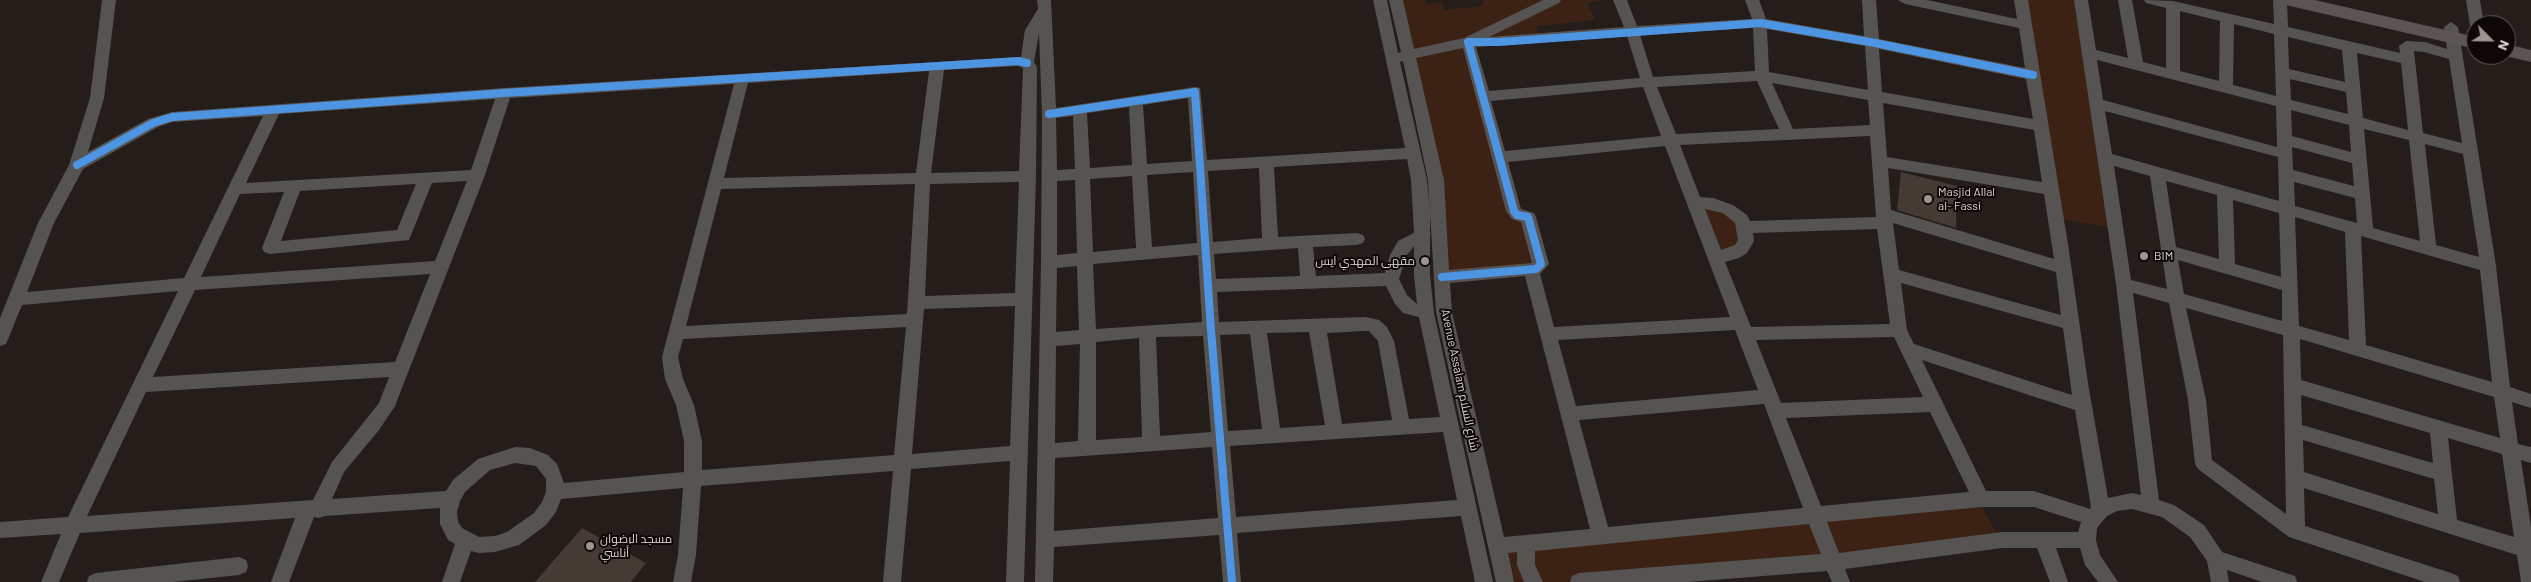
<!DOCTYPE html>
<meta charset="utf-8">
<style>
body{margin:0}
#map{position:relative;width:2531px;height:582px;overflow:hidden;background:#241d19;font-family:Barlow,sans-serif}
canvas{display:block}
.north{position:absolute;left:2466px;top:15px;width:50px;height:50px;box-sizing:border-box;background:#0d0806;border:1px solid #605a57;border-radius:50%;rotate:113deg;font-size:14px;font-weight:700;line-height:20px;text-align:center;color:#ddd5d0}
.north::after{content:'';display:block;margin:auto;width:18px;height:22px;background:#9c9590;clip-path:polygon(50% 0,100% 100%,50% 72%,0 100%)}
</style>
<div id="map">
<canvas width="2531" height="582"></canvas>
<div class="north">N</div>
</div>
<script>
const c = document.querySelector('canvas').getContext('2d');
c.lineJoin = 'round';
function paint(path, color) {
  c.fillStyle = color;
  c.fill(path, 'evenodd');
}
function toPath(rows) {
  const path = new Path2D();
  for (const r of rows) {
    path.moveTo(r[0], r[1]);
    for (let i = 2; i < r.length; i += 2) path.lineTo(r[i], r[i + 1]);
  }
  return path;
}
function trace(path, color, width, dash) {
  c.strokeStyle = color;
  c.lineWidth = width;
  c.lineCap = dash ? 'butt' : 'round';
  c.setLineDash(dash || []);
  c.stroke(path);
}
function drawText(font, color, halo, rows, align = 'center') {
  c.font = font + ' Barlow,Cairo,sans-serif';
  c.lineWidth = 4;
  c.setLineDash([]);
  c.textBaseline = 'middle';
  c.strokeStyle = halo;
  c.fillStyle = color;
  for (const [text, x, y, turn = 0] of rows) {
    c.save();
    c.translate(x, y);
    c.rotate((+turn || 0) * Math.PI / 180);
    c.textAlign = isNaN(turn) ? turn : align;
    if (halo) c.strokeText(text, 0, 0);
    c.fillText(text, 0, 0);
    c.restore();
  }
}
const green = toPath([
 [1396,0,1426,0,1427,4,1442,2,1444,10,1483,6,1483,0,1605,0,1588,3,1595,20,1536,26,1539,35,1468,42,1518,216,1526,215,1541,268,1442,277,1439,212],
 [2026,0,2084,0,2120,229,2060,219],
 [1703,205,1733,216,1741,241,1722,255],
 [1979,501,2000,540,1579,582,1505,582,1497,546]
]);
const building = toPath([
 [1901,172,1957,186,1956,228,1897,210],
 [582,528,646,563,631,582,535,582]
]);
const minor = toPath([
 [102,0,116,0,104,98,88,152,148,119,172,112,504,88,1021,57,1025,30,1038,9,1037,0,1051,0,1056,108,1195,87,1200,88,1207,160,1405,148,1373,0,1387,0,1398,53,1401,52,1389,0,1403,0,1414,49,1464,38,1543,0,1561,0,1559,3,1489,37,1624,27,1613,0,1627,0,1637,26,1752,19,1745,0,1759,0,1766,19,1864,36,1862,0,1876,0,1879,39,2025,68,2019,28,1905,4,1898,0,1927,0,2017,19,2014,0,2028,0,2068,244,2088,383,2108,498,2132,493,2141,495,2116,284,2074,0,2088,0,2096,50,2128,58,2118,0,2132,0,2143,62,2166,68,2166,8,2146,3,2144,0,2173,1,2274,24,2273,0,2287,0,2288,27,2400,53,2399,46,2406,41,2425,42,2447,49,2444,27,2451,22,2458,27,2478,151,2496,266,2510,387,2531,394,2531,408,2512,402,2518,444,2531,447,2531,463,2521,460,2531,527,2531,582,2521,582,2517,555,2304,488,2305,526,2451,573,2458,576,2460,582,2425,582,2289,537,2198,469,2195,464,2188,400,2169,303,2133,293,2159,500,2174,505,2204,525,2222,552,2295,576,2297,582,2262,582,2227,570,2229,582,2211,582,2207,561,2190,537,2162,517,2132,509,2117,511,2107,516,2097,528,2096,540,2100,555,2118,582,2098,582,2085,565,2080,548,2056,548,2068,582,2050,582,2037,548,2002,548,1845,569,1850,582,1832,582,1827,571,1688,582,1570,582,1572,576,1579,573,1821,554,1809,524,1535,551,1535,565,1543,582,1524,582,1517,565,1517,552,1508,553,1514,582,1496,582,1436,312,1428,180,1403,61,1400,62,1427,180,1430,211,1430,275,1434,313,1493,582,1475,582,1461,516,1237,533,1241,582,1223,582,1219,535,1054,547,1053,582,1035,582,1041,262,1042,114,1039,33,1034,62,1037,67,1036,176,1024,582,1006,582,1010,461,911,469,901,582,883,582,893,471,701,486,696,555,691,582,673,582,678,555,683,488,561,499,556,512,546,525,519,545,495,552,479,553,471,551,460,582,442,582,455,544,448,540,440,524,440,508,325,516,319,518,314,517,289,582,271,582,295,518,80,533,59,582,41,582,61,534,0,538,0,522,68,517,178,291,22,305,6,344,0,346,0,318,38,223,69,165,90,98,102,0],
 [2180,11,2220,21,2219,81,2180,71,2180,11],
 [2234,24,2274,34,2276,96,2233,85,2234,24],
 [1753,28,1755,71,1653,77,1640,35,1753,28],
 [1767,29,1865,46,1868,90,1769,72,1767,29],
 [1627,36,1640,78,1489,91,1476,47,1627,36],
 [2288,37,2342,50,2345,82,2289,69,2288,37],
 [1463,48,1506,211,1512,219,1521,222,1532,263,1449,270,1444,180,1416,58,1463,48],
 [1879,49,2026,79,2033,119,1882,92,1879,49],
 [2414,51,2424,52,2449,59,2462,143,2423,133,2414,51],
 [2357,53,2401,63,2408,130,2363,118,2357,53],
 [2097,60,2276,106,2277,147,2103,100,2097,60],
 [1018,66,1023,68,1019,171,931,173,944,70,1018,66],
 [929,71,916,173,724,178,748,83,929,71],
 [2290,79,2346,92,2348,114,2291,100,2290,79],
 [1757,81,1779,129,1676,134,1657,87,1757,81],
 [1772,83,1868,100,1870,125,1793,129,1772,83],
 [734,84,662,357,665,379,676,405,684,441,684,472,564,483,557,464,548,455,530,448,515,447,478,459,453,480,446,491,332,499,344,472,379,430,395,406,485,175,510,98,734,84],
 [1643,87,1661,136,1505,151,1491,101,1643,87],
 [1188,98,1192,161,1147,164,1143,105,1188,98],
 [495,99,471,170,246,183,279,114,495,99],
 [1883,103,2034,130,2042,182,1887,157,1883,103],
 [1129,107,1132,165,1090,168,1087,113,1129,107],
 [2291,110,2349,125,2351,152,2292,136,2291,110],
 [2105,111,2278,157,2279,201,2112,154,2105,111],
 [263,116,184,278,27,292,54,223,83,169,158,127,172,122,263,116],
 [1073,116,1075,169,1057,170,1056,118,1073,116],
 [2364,129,2409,140,2420,241,2373,228,2364,129],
 [1870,136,1876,217,1750,221,1747,215,1733,205,1713,198,1700,197,1680,145,1870,136],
 [2425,144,2463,154,2479,257,2436,245,2425,144],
 [1665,146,1730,317,1554,327,1540,274,1549,264,1536,217,1534,213,1521,209,1508,162,1665,146],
 [2292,147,2352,163,2354,186,2293,170,2292,147],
 [1407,159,1411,180,1414,233,1398,241,1390,255,1385,273,1316,276,1313,247,1357,245,1363,243,1365,239,1363,235,1357,233,1278,237,1274,167,1407,159],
 [2114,166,2150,176,2167,289,2131,280,2114,166],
 [1259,168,1262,238,1213,242,1208,171,1259,168],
 [1888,168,2044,194,2054,259,1891,210,1888,168],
 [1193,172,1197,243,1152,247,1147,175,1193,172],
 [1132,176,1136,248,1093,252,1090,179,1132,176],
 [1075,180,1077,253,1057,255,1057,181,1075,180],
 [467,181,435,261,201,277,240,194,284,192,262,248,264,252,270,254,409,240,432,183,467,181],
 [2166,181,2217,195,2219,259,2176,247,2166,181],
 [1019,182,1015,293,925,296,930,184,1019,182],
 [2294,182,2355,198,2357,223,2295,206,2294,182],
 [416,184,397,230,281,241,300,191,416,184],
 [915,184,907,314,686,326,721,189,915,184],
 [2233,200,2279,213,2281,277,2235,264,2233,200],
 [1705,209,1723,213,1735,223,1738,240,1735,245,1721,250,1705,209],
 [2295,217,2345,232,2349,340,2299,326,2295,217],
 [1893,223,2056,272,2061,315,1899,270,1893,223],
 [1877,229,1890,324,1751,327,1725,262,1739,258,1747,253,1754,241,1753,233,1877,229],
 [2361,236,2480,270,2492,382,2366,345,2361,236],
 [1414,246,1414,275,1417,304,1407,295,1399,279,1406,256,1414,246],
 [1298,248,1300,276,1216,279,1214,254,1298,248],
 [1198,255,1202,322,1096,329,1093,264,1198,255],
 [2178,260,2282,290,2282,321,2184,294,2178,260],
 [1077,266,1079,330,1056,332,1057,268,1077,266],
 [430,274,395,362,153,377,195,290,430,274],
 [1525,276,1590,529,1504,537,1452,312,1450,283,1525,276],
 [1901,283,2063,328,2072,395,1914,344,1907,330,1901,283],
 [1386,286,1395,304,1403,313,1419,317,1440,417,1409,419,1394,341,1387,327,1379,320,1365,317,1219,322,1217,292,1386,286],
 [1015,306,1010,446,912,454,924,309,1015,306],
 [2186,308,2283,335,2286,514,2212,460,2206,400,2186,308],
 [906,327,894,455,702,470,702,441,694,405,683,379,678,357,683,339,906,327],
 [1735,330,1758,390,1576,406,1558,340,1735,330],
 [1365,331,1369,331,1378,341,1392,420,1342,424,1327,333,1365,331],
 [1309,332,1325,425,1280,428,1267,333,1309,332],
 [1250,334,1262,429,1228,431,1220,335,1250,334],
 [1203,336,1211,432,1160,436,1156,337,1203,336],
 [1894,337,1923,397,1781,403,1756,340,1894,337],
 [1139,338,1142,437,1096,440,1096,342,1139,338],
 [2300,339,2494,397,2500,438,2301,380,2300,339],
 [1080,344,1078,441,1055,443,1056,346,1080,344],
 [1922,360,2075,410,2091,507,2090,509,2034,491,1986,491,1922,360],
 [389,377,379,403,332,462,313,500,87,516,146,392,389,377],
 [2301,395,2430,433,2433,463,2302,425,2301,395],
 [1764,404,1803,508,1608,527,1579,420,1764,404],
 [1930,412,1969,492,1821,506,1786,418,1930,412],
 [1443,432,1457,500,1236,517,1230,446,1443,432],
 [2448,438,2502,454,2514,537,2457,520,2448,438],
 [2303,440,2434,479,2438,514,2304,472,2303,440],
 [1212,447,1218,518,1054,531,1055,458,1212,447],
 [515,463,536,466,546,479,546,492,542,502,534,513,507,532,495,536,479,537,462,528,458,522,457,512,460,501,465,492,490,470,515,463],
 [1981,507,2034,507,2081,522,2078,532,2002,532,1839,553,1827,522,1981,507],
 [2466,0,2480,0,2484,25,2476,25,2476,29,2470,25,2466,0],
 [239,557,246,560,248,566,246,572,239,575,173,582,87,582,89,576,96,573,239,557]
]);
const major = toPath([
 [2281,0,2315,0,2476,37,2476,49,2290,6,2284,4,2281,0],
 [2506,44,2531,50,2531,62,2502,55,2506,55,2506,44]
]);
const cycleway = toPath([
 [1049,114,1195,92,1211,330,1232,582],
 [77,165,153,123,172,117,504,93,1018,61,1027,63],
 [1442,277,1536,269,1541,264,1528,217,1517,215,1514,211,1468,42,1499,42,1760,23,1870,42,2033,75]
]);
const markers = [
 [1928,199,5,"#9c9590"],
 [2144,256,5,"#9c9590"],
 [1425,261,5,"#9c9590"],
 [590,546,5,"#9c9590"]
];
const poiNames = [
 ["Masjid Allal",1938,192],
 ["al- Fassi",1938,206],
 ["BIM",2154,256],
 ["مقهى المهدي ايس",1415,261,"right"],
 ["مسجد الرضوان",600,539],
 ["أناسي",600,553]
];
const streetNames = [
 ["Avenue Assalam شارع السلام",1460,380,78]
];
paint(green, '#3c2214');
paint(building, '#453b34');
paint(minor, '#565452');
paint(major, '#5a5553');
trace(cycleway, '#4d94e3', 8);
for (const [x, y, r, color] of markers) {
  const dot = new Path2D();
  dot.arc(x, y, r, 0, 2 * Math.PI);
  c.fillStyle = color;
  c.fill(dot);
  trace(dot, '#0d0806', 2);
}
drawText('12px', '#ddd5d0', '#0d0806', poiNames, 'left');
drawText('12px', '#ddd5d0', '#0d0806', streetNames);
</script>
